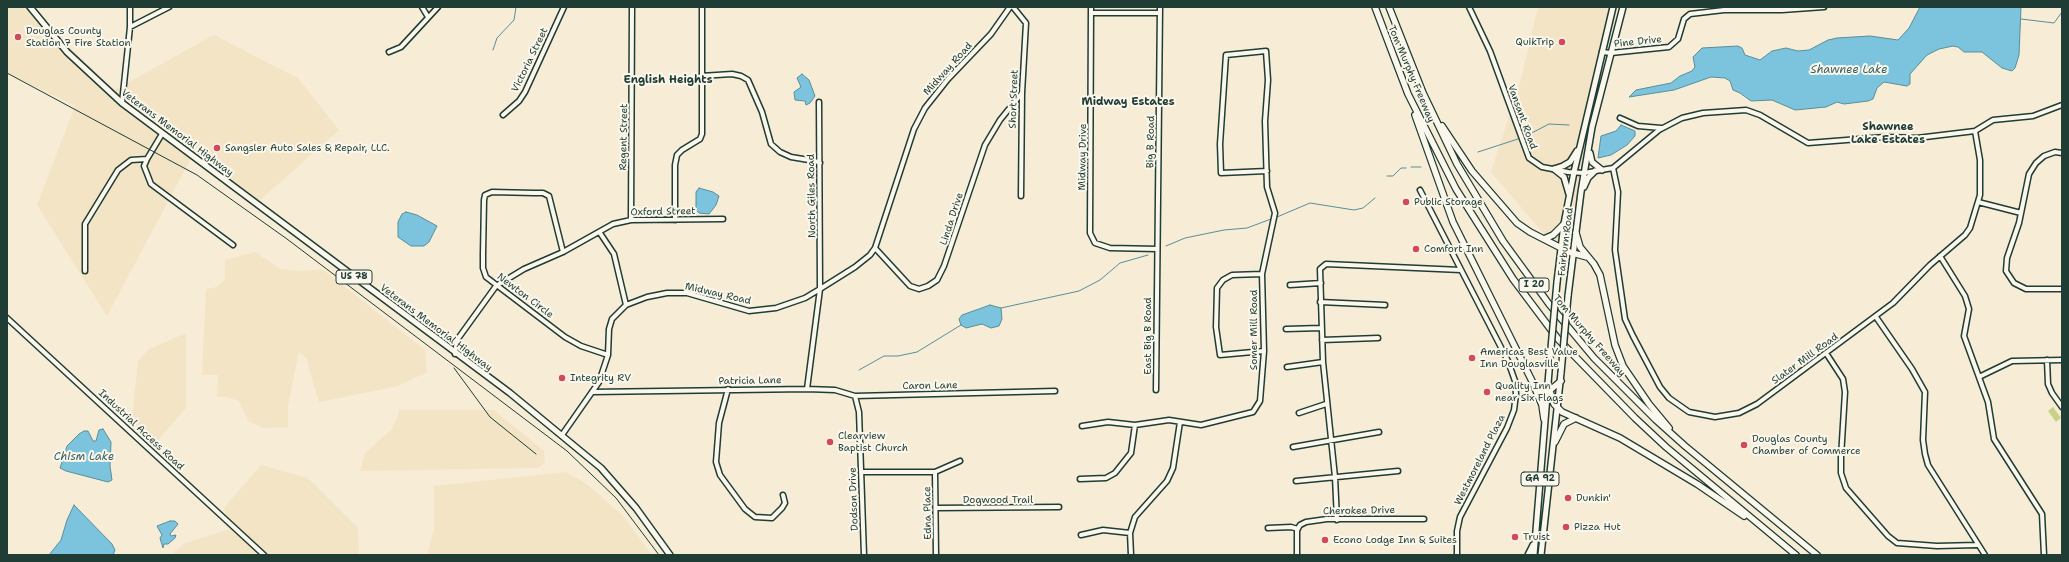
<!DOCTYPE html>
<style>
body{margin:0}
#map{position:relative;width:2069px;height:562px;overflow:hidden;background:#f7ecd6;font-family:"Shantell Sans",sans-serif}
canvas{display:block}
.frame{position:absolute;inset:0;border:8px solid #1f3d34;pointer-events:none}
</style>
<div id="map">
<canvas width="2069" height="562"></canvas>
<div class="frame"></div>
</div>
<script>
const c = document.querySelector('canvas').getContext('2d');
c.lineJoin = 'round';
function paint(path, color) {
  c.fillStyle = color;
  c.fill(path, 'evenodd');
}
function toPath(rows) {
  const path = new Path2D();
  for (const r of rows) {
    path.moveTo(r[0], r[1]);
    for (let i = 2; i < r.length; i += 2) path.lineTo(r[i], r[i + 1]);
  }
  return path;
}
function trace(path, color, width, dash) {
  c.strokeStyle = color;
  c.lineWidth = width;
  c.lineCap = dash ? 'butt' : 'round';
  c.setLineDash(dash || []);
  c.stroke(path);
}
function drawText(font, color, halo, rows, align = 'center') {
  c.font = font + ' "Shantell Sans",sans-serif';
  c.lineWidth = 4;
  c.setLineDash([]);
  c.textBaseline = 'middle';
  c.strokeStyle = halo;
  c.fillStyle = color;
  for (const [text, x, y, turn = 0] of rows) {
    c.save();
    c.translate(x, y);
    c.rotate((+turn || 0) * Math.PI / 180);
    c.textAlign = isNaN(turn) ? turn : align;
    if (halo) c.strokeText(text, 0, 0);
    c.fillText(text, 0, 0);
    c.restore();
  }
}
const built = toPath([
 [7,7,34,7,63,41,115,90,214,35,298,78,339,130,258,202,196,149,107,316,37,205,75,106,7,73],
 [1538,7,1618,7,1593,104,1566,260,1491,172,1521,79],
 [255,252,281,269,303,271,322,269,425,350,427,372,398,386,319,402,306,358,299,352,288,406,288,427,263,428,248,421,239,401,227,397,217,397,218,375,202,375,206,289,217,287,225,280,225,260],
 [186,333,186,408,152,447,131,428,138,361,149,349],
 [400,410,494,410,544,451,545,462,538,468,360,471,365,453,392,429],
 [261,465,308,478,358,528,359,555,167,555,172,554,185,543,230,529,224,508],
 [566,472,588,485,623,516,652,555,427,555,434,530,434,486]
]);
const green = toPath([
 [2053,407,2061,418,2056,422,2048,411]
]);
const water = toPath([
 [1920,7,2021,7,2019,55,2015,68,2012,71,2002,68,1982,52,1964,52,1958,47,1953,46,1939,49,1927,55,1910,74,1910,84,1907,86,1884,82,1877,88,1873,99,1868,101,1844,104,1837,102,1826,107,1795,110,1772,100,1751,101,1740,93,1733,90,1730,81,1725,78,1711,77,1674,90,1629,97,1636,90,1671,83,1680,76,1692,71,1695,67,1693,57,1702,48,1738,46,1742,48,1745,55,1760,60,1772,51,1786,48,1798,51,1809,50,1828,40,1837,38,1870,36,1898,40,1909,28,1920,7],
 [802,74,809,80,815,96,810,103,806,105,805,101,795,100,794,92,801,87,797,78,802,74],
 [1621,125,1635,131,1635,136,1627,145,1611,155,1598,158,1601,136,1616,131,1621,125],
 [699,188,713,192,719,196,716,205,709,214,699,213,696,210,696,192,699,188],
 [406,212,417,215,437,226,429,242,424,246,411,246,398,237,398,222,402,214,406,212],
 [990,305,1001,308,1002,319,999,326,991,328,982,324,966,328,961,325,959,319,962,315,990,305],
 [103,429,111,442,110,466,112,480,108,482,66,471,60,468,67,446,79,434,84,431,88,431,93,441,96,441,99,430,103,429],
 [74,505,112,544,115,550,113,555,49,555,61,540,67,520,74,505],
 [170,521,175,521,178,524,170,534,171,536,176,535,175,538,168,544,164,544,163,548,160,538,162,535,157,526,170,521]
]);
const stream = toPath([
 [2021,19,2054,23,2062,12],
 [493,50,497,38,514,20,516,7],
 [1524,137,1549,124,1569,125],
 [1478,152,1521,138],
 [1411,167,1421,167],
 [1387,176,1393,176,1401,168,1406,168],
 [1277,217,1310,203,1354,210,1363,208,1375,198],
 [1166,246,1185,238,1224,230,1247,228,1271,219],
 [1001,308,1079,291,1100,280,1120,263,1148,255],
 [859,370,884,356,898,356,917,352,961,325]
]);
const minor = toPath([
 [422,7,428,17],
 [1013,7,1026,23,1022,93,1021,196],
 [1091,7,1090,233,1095,243,1110,248,1157,249],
 [1469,7,1490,51,1529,158,1542,167,1568,172,1584,173,1613,168,1659,130,1682,118,1703,113,1746,110,1760,115,1808,143,1885,137,1917,138,1975,131,1993,120,2033,116,2062,105],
 [1091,13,1160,13],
 [130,27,169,7],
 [389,52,401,47,438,7],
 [1602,52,1611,53,1669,47,1678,39,1684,19,1690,14,1724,10,1782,10,1824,7],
 [701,76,732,74,741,76,748,80,762,112,771,144,780,152,791,157,815,161,820,163],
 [122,103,130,27,130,7],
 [503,115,519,101,525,92,564,7],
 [1620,118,1638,126,1661,128],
 [2062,153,2055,152,2044,156,2036,163,2029,174,2019,223,2007,258,2006,271,2014,283,2026,289,2062,289],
 [147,159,144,166,151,184,233,245],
 [1613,168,1618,192,1615,250,1625,319,1633,336,1660,387,1669,398,1689,412,1715,417,1739,413,1757,404,1893,303,1930,265,1965,235,1970,228,1980,195,1980,160,1975,131],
 [1420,190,1508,361,1515,381,1516,394,1514,410,1507,428,1460,517,1457,531,1457,555],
 [1978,202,2021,213],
 [631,220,632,7],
 [675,220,675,165,677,155,682,150,700,139,702,134,702,7],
 [600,233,614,254,626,305],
 [875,248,910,286,919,289,928,286,937,280,944,266,985,145,1000,120,1022,93],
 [563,252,549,196,543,193,534,193,492,192,485,195,484,200,483,254,483,268,486,277,565,337,581,346,608,355],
 [1940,256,1965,296,1969,309,1964,336,1988,402,1994,439,2042,514,2044,555],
 [85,271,85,224,118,170,131,160,147,159,162,134],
 [1262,274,1232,275,1223,280,1217,288,1216,327,1220,355,1264,351],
 [1290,285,1321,283],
 [1320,302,1385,305],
 [1876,317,1912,369,1925,392,1923,440,1925,454,1928,465,1985,555],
 [7,318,264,555],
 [1286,329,1321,328],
 [1322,340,1378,338],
 [1826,353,1843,379,1845,392,1841,457,1841,473,1846,488,1888,536,1897,543,1937,546,1977,545],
 [455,354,457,340,496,286,524,269,563,252,613,224,631,220,723,219],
 [2047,360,2048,384,2052,393,2062,407],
 [1287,367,1323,362],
 [1979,377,2012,361,2062,360],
 [728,389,719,423,716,462,720,475,745,509,755,517,772,518,782,508,785,503,783,495],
 [807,389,820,289,819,102],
 [1156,390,1160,7],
 [592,392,807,389,835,390,855,396,1055,391],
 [855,396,859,412,864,555],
 [1299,413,1326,404],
 [1082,426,1108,422,1135,425,1169,420,1201,425,1253,412,1260,401,1264,351,1262,274,1275,213,1267,187,1265,121,1268,80,1266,51,1226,55,1220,144,1221,173,1267,171],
 [562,435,599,382,608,355,609,329,612,319,626,305,647,297,667,293,687,293,749,311,776,308,805,298,820,289,855,267,870,255,875,248,914,129,925,108,948,79,991,34,1010,7],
 [1293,447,1379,432],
 [862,472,935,472,960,461],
 [935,472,936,555],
 [1080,479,1106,478,1115,473,1131,453,1135,425],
 [1296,481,1398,471],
 [936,508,1059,507],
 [1337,520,1335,477,1323,362,1320,269,1326,264,1461,270],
 [1268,528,1291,527,1298,529],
 [1081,535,1103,530,1130,533],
 [1131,555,1130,533,1135,517,1167,481,1173,468,1180,422],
 [1297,555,1297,530,1300,525,1306,522,1327,519,1424,519]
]);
const major = toPath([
 [30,7,67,52,122,103,510,393,601,468,636,508,670,555],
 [1590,153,1592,162,1602,170],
 [1554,169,1563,166,1570,162,1577,151],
 [1554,169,1564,177,1569,194],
 [1584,187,1588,178,1595,171],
 [1557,282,1564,224,1574,172,1613,7],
 [1568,296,1581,192,1592,127,1623,7],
 [1528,555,1533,545],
 [1534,555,1550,359],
 [1541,555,1561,373]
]);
const highway = toPath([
 [1375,7,1408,94,1456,189,1513,279,1558,339,1635,418,1666,447,1796,555],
 [1389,7,1423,93,1457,164,1503,241,1549,304,1594,358,1656,420,1685,446,1817,555],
 [1415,115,1453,222,1532,381,1542,405,1544,419],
 [1442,126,1472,171,1517,223,1530,232,1569,252,1587,257],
 [1576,233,1580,247,1594,264,1600,275,1615,345,1623,366,1649,404,1669,428],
 [1544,239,1553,235,1564,224],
 [1535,385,1540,390,1549,391,1561,381],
 [1548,385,1554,404,1562,412,1620,438,1697,484,1744,516],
 [1555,442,1564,424,1576,418]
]);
const rail = toPath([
 [7,73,197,175,287,239,567,451,616,498,659,555],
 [454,368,490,417,536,454]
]);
const majorBridge = toPath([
 [1550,359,1557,282],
 [1561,373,1568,296]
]);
const markers = [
 [18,37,4,"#d1495b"],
 [1562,42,4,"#d1495b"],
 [217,148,4,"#d1495b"],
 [1406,202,4,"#d1495b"],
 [1416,249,4,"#d1495b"],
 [1472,358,4,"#d1495b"],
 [562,378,4,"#d1495b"],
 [1487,392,4,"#d1495b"],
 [830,442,4,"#d1495b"],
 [1744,445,4,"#d1495b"],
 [1568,498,4,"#d1495b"],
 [1566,527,4,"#d1495b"],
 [1515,537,4,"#d1495b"],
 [1325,540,4,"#d1495b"]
];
const shields = [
 [354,277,36],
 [1534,285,30],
 [1540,479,38]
];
const shieldNames = [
 ["US 78",354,277],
 ["I 20",1534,285],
 ["GA 92",1540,479]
];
const poiNames = [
 ["Douglas County",26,31],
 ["Station 7 Fire Station",26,43],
 ["QuikTrip",1554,42,"right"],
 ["Sangsler Auto Sales & Repair, LLC.",225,148],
 ["Public Storage",1414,202],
 ["Comfort Inn",1424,249],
 ["Americas Best Value",1480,352],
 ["Inn Douglasville",1480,364],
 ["Integrity RV",570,378],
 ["Quality Inn",1495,386],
 ["near Six Flags",1495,398],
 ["Clearview",838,436],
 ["Baptist Church",838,448],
 ["Douglas County",1752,439],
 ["Chamber of Commerce",1752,451],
 ["Dunkin'",1576,498],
 ["Pizza Hut",1574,527],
 ["Truist",1523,537],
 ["Econo Lodge Inn & Suites",1333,540]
];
const streetNames = [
 ["Pine Drive",1638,42,-6],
 ["Victoria Street",530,60,-64],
 ["Midway Road",948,69,-48],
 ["Tom Murphy Freeway",1411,74,67],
 ["Short Street",1014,99,-88],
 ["Vansant Road",1522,117,70],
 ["Veterans Memorial Highway",177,133,37],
 ["Regent Street",624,137,-89],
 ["Big B Road",1151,142,-89],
 ["Midway Drive",1083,157,-89],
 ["North Giles Road",812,196,-91],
 ["Oxford Street",663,212,-1],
 ["Linda Drive",952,219,-72],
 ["Fairburn Road",1566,242,-83],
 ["Midway Road",718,294,13],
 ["Newton Circle",525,296,37],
 ["Veterans Memorial Highway",436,328,37],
 ["Somer Mill Road",1254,330,-90],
 ["East Big B Road",1148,336,-90],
 ["Tom Murphy Freeway",1589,336,49],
 ["Slater Mill Road",1805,359,-36],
 ["Patricia Lane",750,381,-1],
 ["Caron Lane",930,386,-1],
 ["Industrial Access Road",141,430,43],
 ["Westmoreland Plaza",1480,460,-63],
 ["Dodson Drive",854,499,-92],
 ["Dogwood Trail",998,500],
 ["Cherokee Drive",1359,511,-1],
 ["Edna Place",928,513,-91]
];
const waterNames = [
 ["Shawnee Lake",1849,70],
 ["Chism Lake",84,457]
];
const neighbourhoodNames = [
 ["English Heights",668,80],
 ["Midway Estates",1128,102],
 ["Shawnee",1888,127],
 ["Lake Estates",1888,140]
];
paint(built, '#f4e4c6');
paint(green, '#c7d286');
paint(water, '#7cc4dd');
trace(water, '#578e99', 1);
trace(stream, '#578e99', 1);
trace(minor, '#1f3d34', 7);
trace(major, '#1f3d34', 8);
trace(highway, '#1f3d34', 8);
trace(minor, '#fbf7ec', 4);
trace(major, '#fbf7ec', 5);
trace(highway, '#fbf7ec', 5.5);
trace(rail, '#1f3d34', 1);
trace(majorBridge, '#1f3d34', 8, []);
trace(majorBridge, '#fbf7ec', 5);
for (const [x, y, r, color] of markers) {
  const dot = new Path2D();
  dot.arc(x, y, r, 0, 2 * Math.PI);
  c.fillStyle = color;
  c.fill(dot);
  trace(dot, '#fbf7ec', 1.5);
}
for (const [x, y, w] of shields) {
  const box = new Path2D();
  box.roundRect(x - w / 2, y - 7, w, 14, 3);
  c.fillStyle = '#fbf7ec';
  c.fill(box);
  trace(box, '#1f3d34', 1);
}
drawText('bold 9px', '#1f3d34', null, shieldNames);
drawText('10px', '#1f3d34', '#fbf7ec', poiNames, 'left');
drawText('10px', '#1f3d34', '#fbf7ec', streetNames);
drawText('italic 11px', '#365f5e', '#fbf7ec', waterNames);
drawText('bold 11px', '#1f3d34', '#fbf7ec', neighbourhoodNames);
</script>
